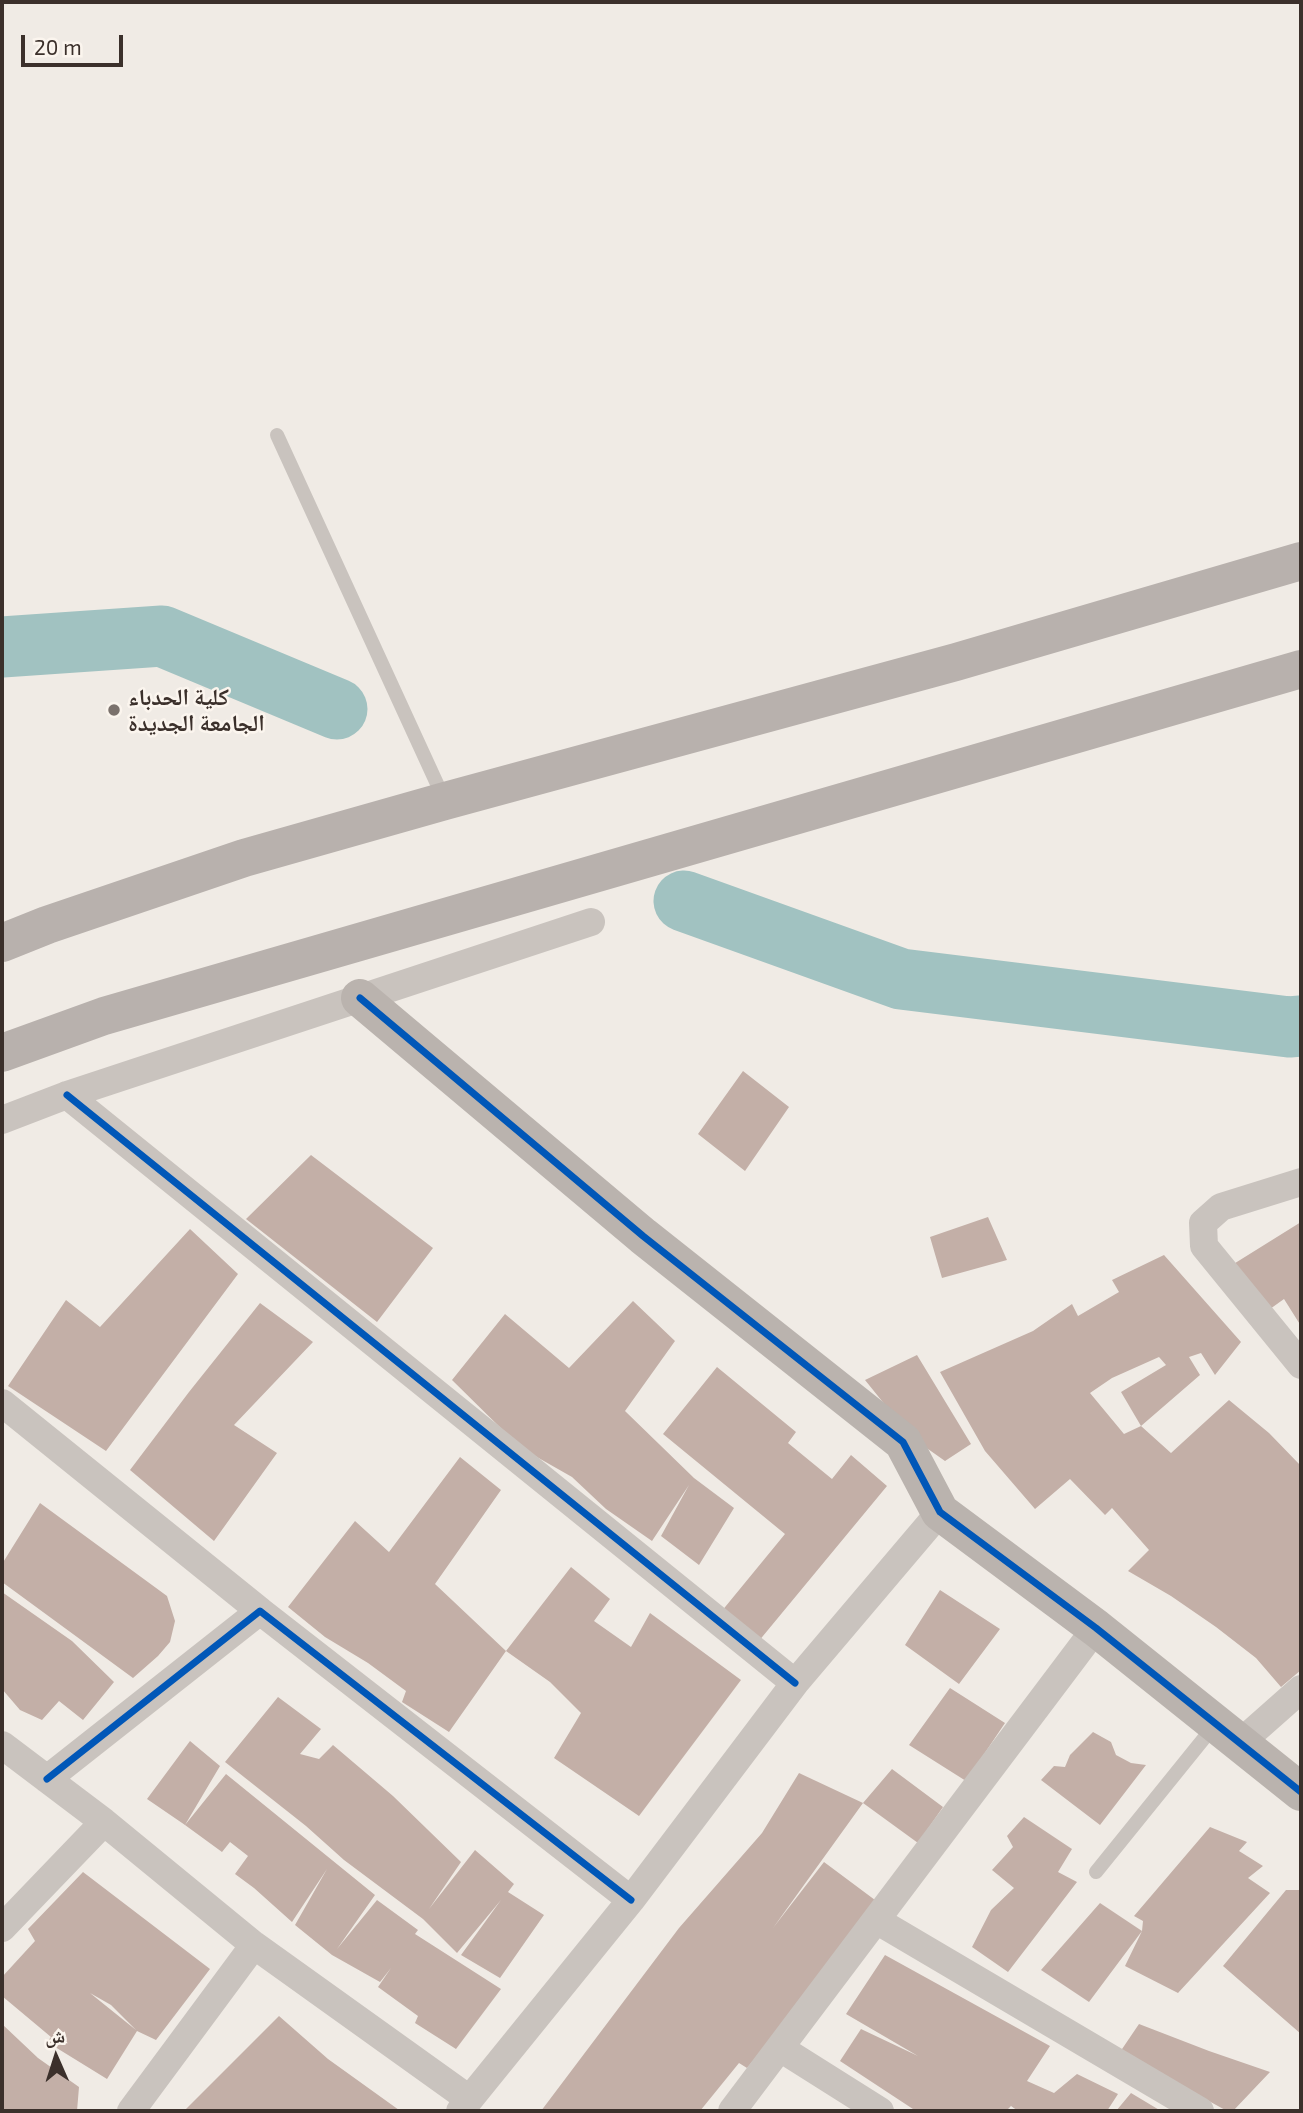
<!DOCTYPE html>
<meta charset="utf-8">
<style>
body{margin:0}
#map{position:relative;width:1303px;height:2113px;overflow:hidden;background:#f0ebe5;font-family:"Exo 2","Noto Naskh Arabic",sans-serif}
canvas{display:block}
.frame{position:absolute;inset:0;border:4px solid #3b302b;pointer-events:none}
.north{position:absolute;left:21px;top:2022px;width:70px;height:70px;-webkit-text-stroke:5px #fbf5ee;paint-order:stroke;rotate:357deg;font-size:19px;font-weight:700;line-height:28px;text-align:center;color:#3b302b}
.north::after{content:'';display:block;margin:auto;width:24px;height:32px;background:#3b302b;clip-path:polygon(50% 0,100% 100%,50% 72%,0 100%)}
.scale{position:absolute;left:21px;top:35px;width:102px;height:32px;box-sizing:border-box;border:4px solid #3b302b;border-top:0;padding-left:9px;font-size:21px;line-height:24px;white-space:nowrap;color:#3b302b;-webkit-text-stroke:5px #fbf5ee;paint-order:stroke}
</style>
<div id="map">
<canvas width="1303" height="2113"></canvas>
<div class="frame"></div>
<div class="north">ش</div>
<div class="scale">20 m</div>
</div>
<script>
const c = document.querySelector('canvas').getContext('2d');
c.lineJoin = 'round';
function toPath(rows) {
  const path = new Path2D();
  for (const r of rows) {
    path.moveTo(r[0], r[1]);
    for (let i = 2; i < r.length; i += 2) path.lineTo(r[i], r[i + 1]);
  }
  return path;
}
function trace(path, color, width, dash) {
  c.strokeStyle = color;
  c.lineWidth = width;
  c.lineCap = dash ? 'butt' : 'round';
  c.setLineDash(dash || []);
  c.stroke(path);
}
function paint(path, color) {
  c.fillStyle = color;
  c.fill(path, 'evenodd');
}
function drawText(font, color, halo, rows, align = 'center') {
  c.font = font + ' "Exo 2","Noto Naskh Arabic",sans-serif';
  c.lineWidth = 5;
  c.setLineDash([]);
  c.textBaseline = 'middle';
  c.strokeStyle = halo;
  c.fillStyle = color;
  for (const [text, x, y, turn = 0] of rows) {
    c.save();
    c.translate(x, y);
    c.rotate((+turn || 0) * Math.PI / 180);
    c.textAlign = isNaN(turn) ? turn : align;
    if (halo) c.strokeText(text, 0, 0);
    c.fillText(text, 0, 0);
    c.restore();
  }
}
const river = toPath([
 [2,647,162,636,337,709],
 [684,901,901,979,1289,1027,1301,1026]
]);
const building = toPath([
 [743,1071,789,1107,745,1171,698,1134],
 [311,1155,433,1248,377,1322,246,1219],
 [988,1217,1007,1260,942,1278,930,1237],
 [1301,1222,1301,1326,1284,1299,1270,1309,1232,1265],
 [190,1229,238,1274,106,1451,8,1386,66,1300,100,1327],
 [1164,1255,1241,1342,1215,1375,1201,1353,1189,1357,1200,1375,1141,1426,1121,1392,1166,1365,1159,1357,1112,1378,1090,1393,1124,1434,1141,1426,1171,1453,1229,1400,1269,1433,1301,1466,1301,1670,1281,1687,1256,1658,1216,1627,1171,1596,1128,1571,1149,1550,1112,1508,1105,1515,1070,1479,1035,1509,985,1451,940,1372,1033,1331,1072,1304,1078,1316,1119,1292,1112,1280],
 [633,1301,675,1341,625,1411,694,1478,734,1508,699,1565,661,1536,689,1485,652,1541,606,1509,572,1477,521,1448,452,1380,505,1314,569,1368],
 [260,1303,313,1342,234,1425,277,1453,214,1541,130,1470,189,1392],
 [917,1355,971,1444,945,1461,911,1437,865,1380],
 [717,1367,796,1432,788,1443,832,1479,851,1455,887,1486,758,1642,721,1612,785,1534,663,1434],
 [460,1457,501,1490,435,1584,506,1651,449,1732,402,1702,406,1691,368,1663,325,1637,288,1607,355,1521,389,1552],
 [40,1503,167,1596,175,1621,170,1642,158,1656,133,1678,2,1582,2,1564],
 [571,1567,610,1599,594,1621,631,1647,650,1613,741,1680,639,1816,554,1758,581,1713,550,1682,506,1651],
 [940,1590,1000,1629,959,1684,905,1645],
 [2,1592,72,1641,114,1682,83,1720,59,1701,42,1720,20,1710,2,1689],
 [950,1688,1005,1723,966,1781,909,1745],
 [278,1697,321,1729,300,1754,319,1759,333,1745,393,1796,461,1862,429,1909,475,1850,514,1884,508,1892,544,1915,500,1978,461,1955,501,1900,457,1953,423,1919,344,1860,306,1826,225,1762],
 [1093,1732,1111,1742,1116,1755,1131,1763,1146,1765,1100,1825,1041,1780,1054,1766,1065,1767,1070,1755],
 [190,1741,220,1766,185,1825,147,1799],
 [892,1769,943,1807,918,1843,863,1803,773,1928,824,1862,879,1903,824,1976,747,2068,739,2063,700,2111,541,2111,679,1928,762,1833,799,1773,863,1803],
 [226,1774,375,1895,337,1949,377,1900,418,1930,415,1934,501,1989,456,2049,415,2023,418,2016,378,1987,391,1968,380,1982,332,1955,295,1925,327,1869,292,1922,254,1888,235,1874,248,1856,230,1842,222,1852,185,1825],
 [1024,1817,1072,1849,1058,1872,1077,1882,1008,1972,972,1947,991,1910,1014,1888,992,1870,1013,1847,1007,1836],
 [1210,1827,1247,1842,1239,1851,1263,1866,1248,1878,1270,1893,1178,1993,1125,1966,1142,1931,1089,2002,1041,1970,1100,1903,1142,1931,1143,1921,1134,1916],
 [83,1872,210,1969,156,2040,137,2031,107,2079,47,2042,51,2037,2,1996,2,1977,35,1941,28,1929],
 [90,1993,111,2005,136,2030],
 [1286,1890,1300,1890,1301,1894,1301,2034,1223,1966],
 [885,1955,1050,2046,1027,2081,1054,2093,1077,2074,1118,2094,1107,2111,1018,2111,1011,2106,1006,2111,916,2111,840,2061,861,2029,918,2056,846,2014],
 [279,2016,328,2059,399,2110,184,2111],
 [2,2024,38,2058,79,2087,77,2111,2,2111],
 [1139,2024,1209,2051,1270,2072,1233,2111,1227,2111,1120,2052],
 [1131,2093,1161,2111,1116,2111]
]);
const lane = toPath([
 [277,435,444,799],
 [1096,1872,1214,1726]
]);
const street = toPath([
 [67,1095,795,1683],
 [2,1120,67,1095,591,922],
 [1301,1182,1221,1207,1203,1223,1204,1246,1301,1365],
 [2,1403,260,1611],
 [1240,1743,1301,1689],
 [2,1745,104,1822,254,1945,469,2099],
 [47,1779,260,1611,631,1900],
 [876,1920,1200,2111],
 [2,1928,104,1822],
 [780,2048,880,2111],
 [131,2111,254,1945],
 [460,2111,631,1900,795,1683,940,1512],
 [732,2111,1096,1628]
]);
const secondary = toPath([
 [360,998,643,1236,903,1442,940,1512,1096,1628,1301,1792]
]);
const primary = toPath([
 [2,943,47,925,244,858,445,801,956,662,1301,561],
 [2,1053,104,1016,1301,669]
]);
const cycleway = toPath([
 [360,998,643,1236,903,1442,940,1512,1096,1628,1301,1792],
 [67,1095,795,1683],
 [47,1779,260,1611,631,1900]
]);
const markers = [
 [114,710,7,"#7a716c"]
];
const poiNames = [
 ["كلية الحدباء",128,697],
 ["الجامعة الجديدة",128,723]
];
trace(river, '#a1c2c1', 61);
paint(building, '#c3afa7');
trace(lane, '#c9c3be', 14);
trace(street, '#c9c3be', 28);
trace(secondary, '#bab3ae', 38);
trace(primary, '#b8b1ad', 38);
trace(cycleway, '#0057b8', 7);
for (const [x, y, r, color] of markers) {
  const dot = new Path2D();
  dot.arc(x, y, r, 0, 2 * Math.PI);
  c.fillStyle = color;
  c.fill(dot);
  trace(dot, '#fbf5ee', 2.5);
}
drawText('bold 23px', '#3b302b', '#fbf5ee', poiNames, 'left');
</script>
